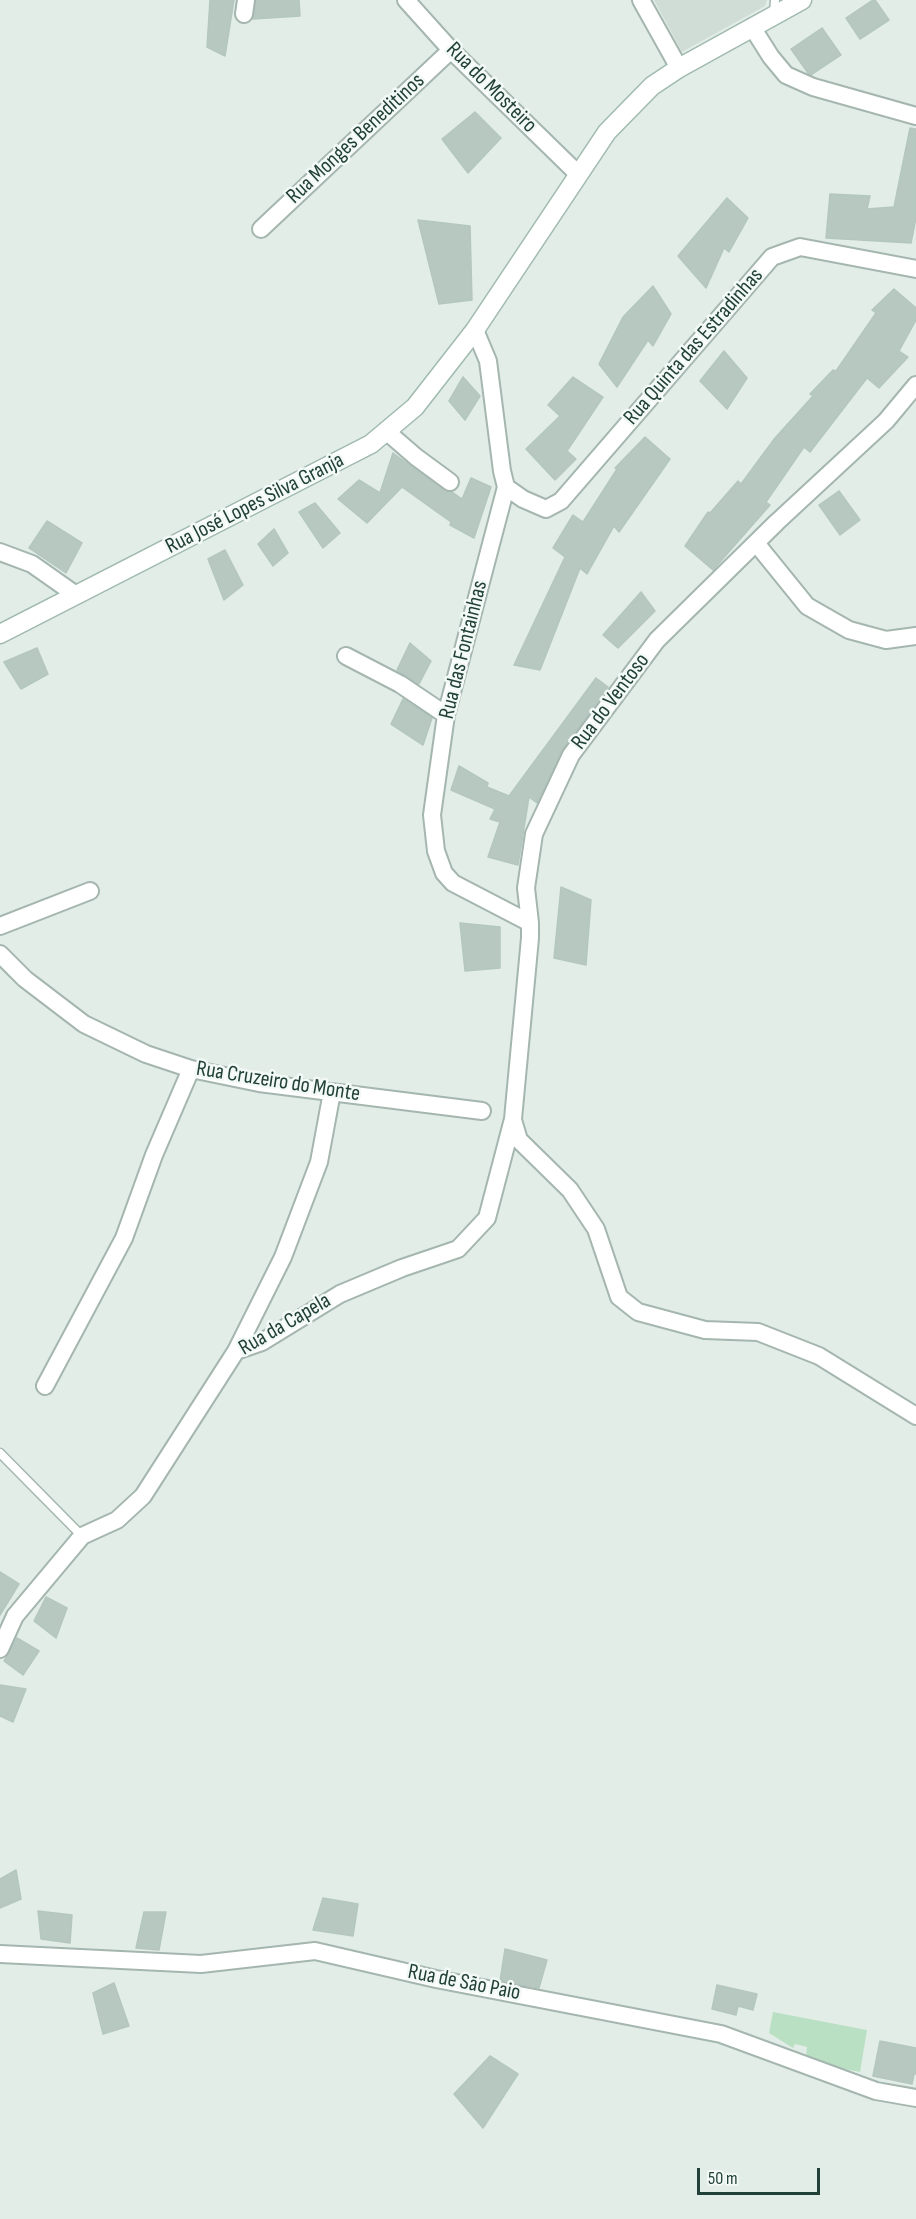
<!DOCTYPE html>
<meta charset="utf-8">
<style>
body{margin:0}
#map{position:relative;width:916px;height:2219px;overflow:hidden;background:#e2ede8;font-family:"Sofia Sans Condensed",sans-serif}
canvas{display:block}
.scale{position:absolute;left:697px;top:2168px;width:123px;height:27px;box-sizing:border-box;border:3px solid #214037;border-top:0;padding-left:8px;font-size:18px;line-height:21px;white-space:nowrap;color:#214037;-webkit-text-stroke:4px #f3f9f6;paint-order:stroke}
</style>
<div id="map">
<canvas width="916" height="2219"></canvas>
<div class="scale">50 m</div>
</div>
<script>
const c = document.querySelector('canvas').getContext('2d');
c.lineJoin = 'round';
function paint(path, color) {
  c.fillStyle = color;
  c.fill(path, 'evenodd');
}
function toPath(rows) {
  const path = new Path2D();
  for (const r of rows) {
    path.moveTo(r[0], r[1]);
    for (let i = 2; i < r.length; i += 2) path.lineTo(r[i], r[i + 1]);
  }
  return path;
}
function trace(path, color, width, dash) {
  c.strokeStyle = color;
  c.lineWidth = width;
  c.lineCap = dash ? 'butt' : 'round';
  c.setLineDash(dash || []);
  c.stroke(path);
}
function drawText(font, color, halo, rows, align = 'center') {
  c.font = font + ' "Sofia Sans Condensed",sans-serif';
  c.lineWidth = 5;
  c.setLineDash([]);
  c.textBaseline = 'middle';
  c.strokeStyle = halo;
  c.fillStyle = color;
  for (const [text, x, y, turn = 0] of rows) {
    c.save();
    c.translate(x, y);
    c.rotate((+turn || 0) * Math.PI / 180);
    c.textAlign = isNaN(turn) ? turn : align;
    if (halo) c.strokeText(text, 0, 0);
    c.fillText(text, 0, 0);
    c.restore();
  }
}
const built = toPath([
 [654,0,767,0,765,6,682,52]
]);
const green = toPath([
 [773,2012,867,2030,860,2072,819,2064,806,2057,807,2047,795,2044,793,2048,769,2033]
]);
const building = toPath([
 [210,0,234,0,225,56,207,47,210,0],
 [256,0,299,0,300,16,253,19,256,0],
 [873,0,875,0,889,20,860,39,846,18,873,0],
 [822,28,841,55,811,75,808,73,791,49,822,28],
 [475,112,501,138,468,173,442,139,475,112],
 [910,128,916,129,916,218,911,243,826,238,830,194,870,196,867,209,894,207,910,128],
 [727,198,748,218,729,252,724,248,706,288,678,256,727,198],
 [418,220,470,226,472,300,439,304,418,220],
 [653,286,671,314,653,346,648,340,617,387,599,364,623,317,653,286],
 [894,289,916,308,916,320,899,351,908,357,879,388,867,378,810,452,804,447,766,502,770,505,713,570,685,546,708,512,710,513,738,481,741,484,775,438,813,396,810,394,833,370,836,371,876,313,872,310,894,289],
 [724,351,747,378,727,409,700,381,724,351],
 [463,377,480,396,465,420,449,401,463,377],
 [573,377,603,397,567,451,576,459,555,480,526,449,560,416,548,405,573,377],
 [645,437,670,459,619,532,614,526,587,574,580,568,540,670,514,665,565,557,553,548,573,515,583,522,617,469,615,468,645,437],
 [393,453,444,490,452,492,462,499,471,478,491,487,474,538,450,525,451,522,402,487,367,523,338,499,359,480,380,493,393,453],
 [839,491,860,520,840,535,819,505,839,491],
 [315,503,340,533,323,548,299,512,315,503],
 [47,521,82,543,66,573,29,548,47,521],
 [274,529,288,553,273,566,258,544,274,529],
 [225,550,243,585,224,600,208,559,225,550],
 [641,592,655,611,618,648,603,635,641,592],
 [410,643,431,661,419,684,397,670,410,643],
 [37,648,48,674,21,689,4,662,37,648],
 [596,678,608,687,563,749,537,803,529,797,518,865,488,857,500,822,490,819,495,809,451,790,459,766,488,783,487,787,509,796,596,678],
 [403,699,432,718,423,745,391,724,403,699],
 [561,887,591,900,586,965,554,958,561,887],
 [460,923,500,927,500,968,465,971,460,923],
 [0,1572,19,1584,0,1615,0,1572],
 [46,1597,67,1608,56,1638,34,1621,46,1597],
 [17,1638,39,1651,23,1675,4,1661,17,1638],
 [0,1685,26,1689,13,1722,0,1716,0,1685],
 [16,1870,21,1899,0,1908,0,1879,16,1870],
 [323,1898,358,1904,353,1936,313,1930,323,1898],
 [38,1911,72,1915,70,1943,41,1939,38,1911],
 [144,1912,166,1912,159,1950,136,1948,144,1912],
 [505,1949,547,1960,539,1988,500,1981,505,1949],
 [114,1983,129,2026,103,2034,93,1993,114,1983],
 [717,1985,757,1994,753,2010,738,2006,736,2015,712,2009,717,1985],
 [880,2041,916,2048,916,2074,914,2074,912,2084,873,2076,880,2041],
 [490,2056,518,2074,483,2128,454,2094,490,2056]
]);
const lane = toPath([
 [774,15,775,0],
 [0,1453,82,1536]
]);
const street = toPath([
 [406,0,451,50,578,174],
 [641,0,679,68],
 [244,14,246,0],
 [752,27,771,57,786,75,813,87,916,116],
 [261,229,451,50],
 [475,330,488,361,502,471,506,487,446,715,432,815,436,851,444,873,453,883,530,923],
 [386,431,416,457,450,482],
 [506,487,523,499,546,509,561,501,772,257,800,247,916,269],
 [756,543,807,606,849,630,886,640,916,636],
 [0,552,32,564,76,595],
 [346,656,400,684,446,715],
 [0,926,90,891],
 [0,954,25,979,84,1024,146,1054,191,1069,259,1083,482,1111],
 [513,1120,519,1140,570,1190,596,1229,619,1297,638,1312,705,1330,758,1332,819,1356,916,1416],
 [236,1351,283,1257,319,1162,332,1092],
 [45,1386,124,1238,154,1155,191,1069],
 [0,1649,15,1616,82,1536,117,1520,143,1496,236,1351,262,1342,340,1294,402,1268,458,1249,487,1218,513,1119,530,938,530,923,526,888,534,834,571,755,657,640,777,522,886,421,916,385],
 [0,1954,201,1964,315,1951,436,1979,721,2034,876,2091,916,2098]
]);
const secondary = toPath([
 [0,634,371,444,415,407,475,330,607,132,652,86,679,68,802,0]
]);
const streetNames = [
 ["Rua do Mosteiro",491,88,45],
 ["Rua Monges Beneditinos",356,139,-43],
 ["Rua Quinta das Estradinhas",694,347,-49],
 ["Rua José Lopes Silva Granja",255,504,-27],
 ["Rua das Fontainhas",464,650,-76],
 ["Rua do Ventoso",611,702,-53],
 ["Rua Cruzeiro do Monte",278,1082,9],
 ["Rua da Capela",285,1325,-30],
 ["Rua de São Paio",464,1983,11]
];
paint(built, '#d0ddd7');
paint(green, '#bae0c3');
paint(building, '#b7c8c1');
trace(building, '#b4c7bf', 1.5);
trace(lane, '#a4b6af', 11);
trace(street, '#a4b6af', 20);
trace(secondary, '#a0bab0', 21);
trace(lane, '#fff', 8);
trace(street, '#fff', 16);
trace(secondary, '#fff', 18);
drawText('22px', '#214037', '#f3f9f6', streetNames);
</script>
